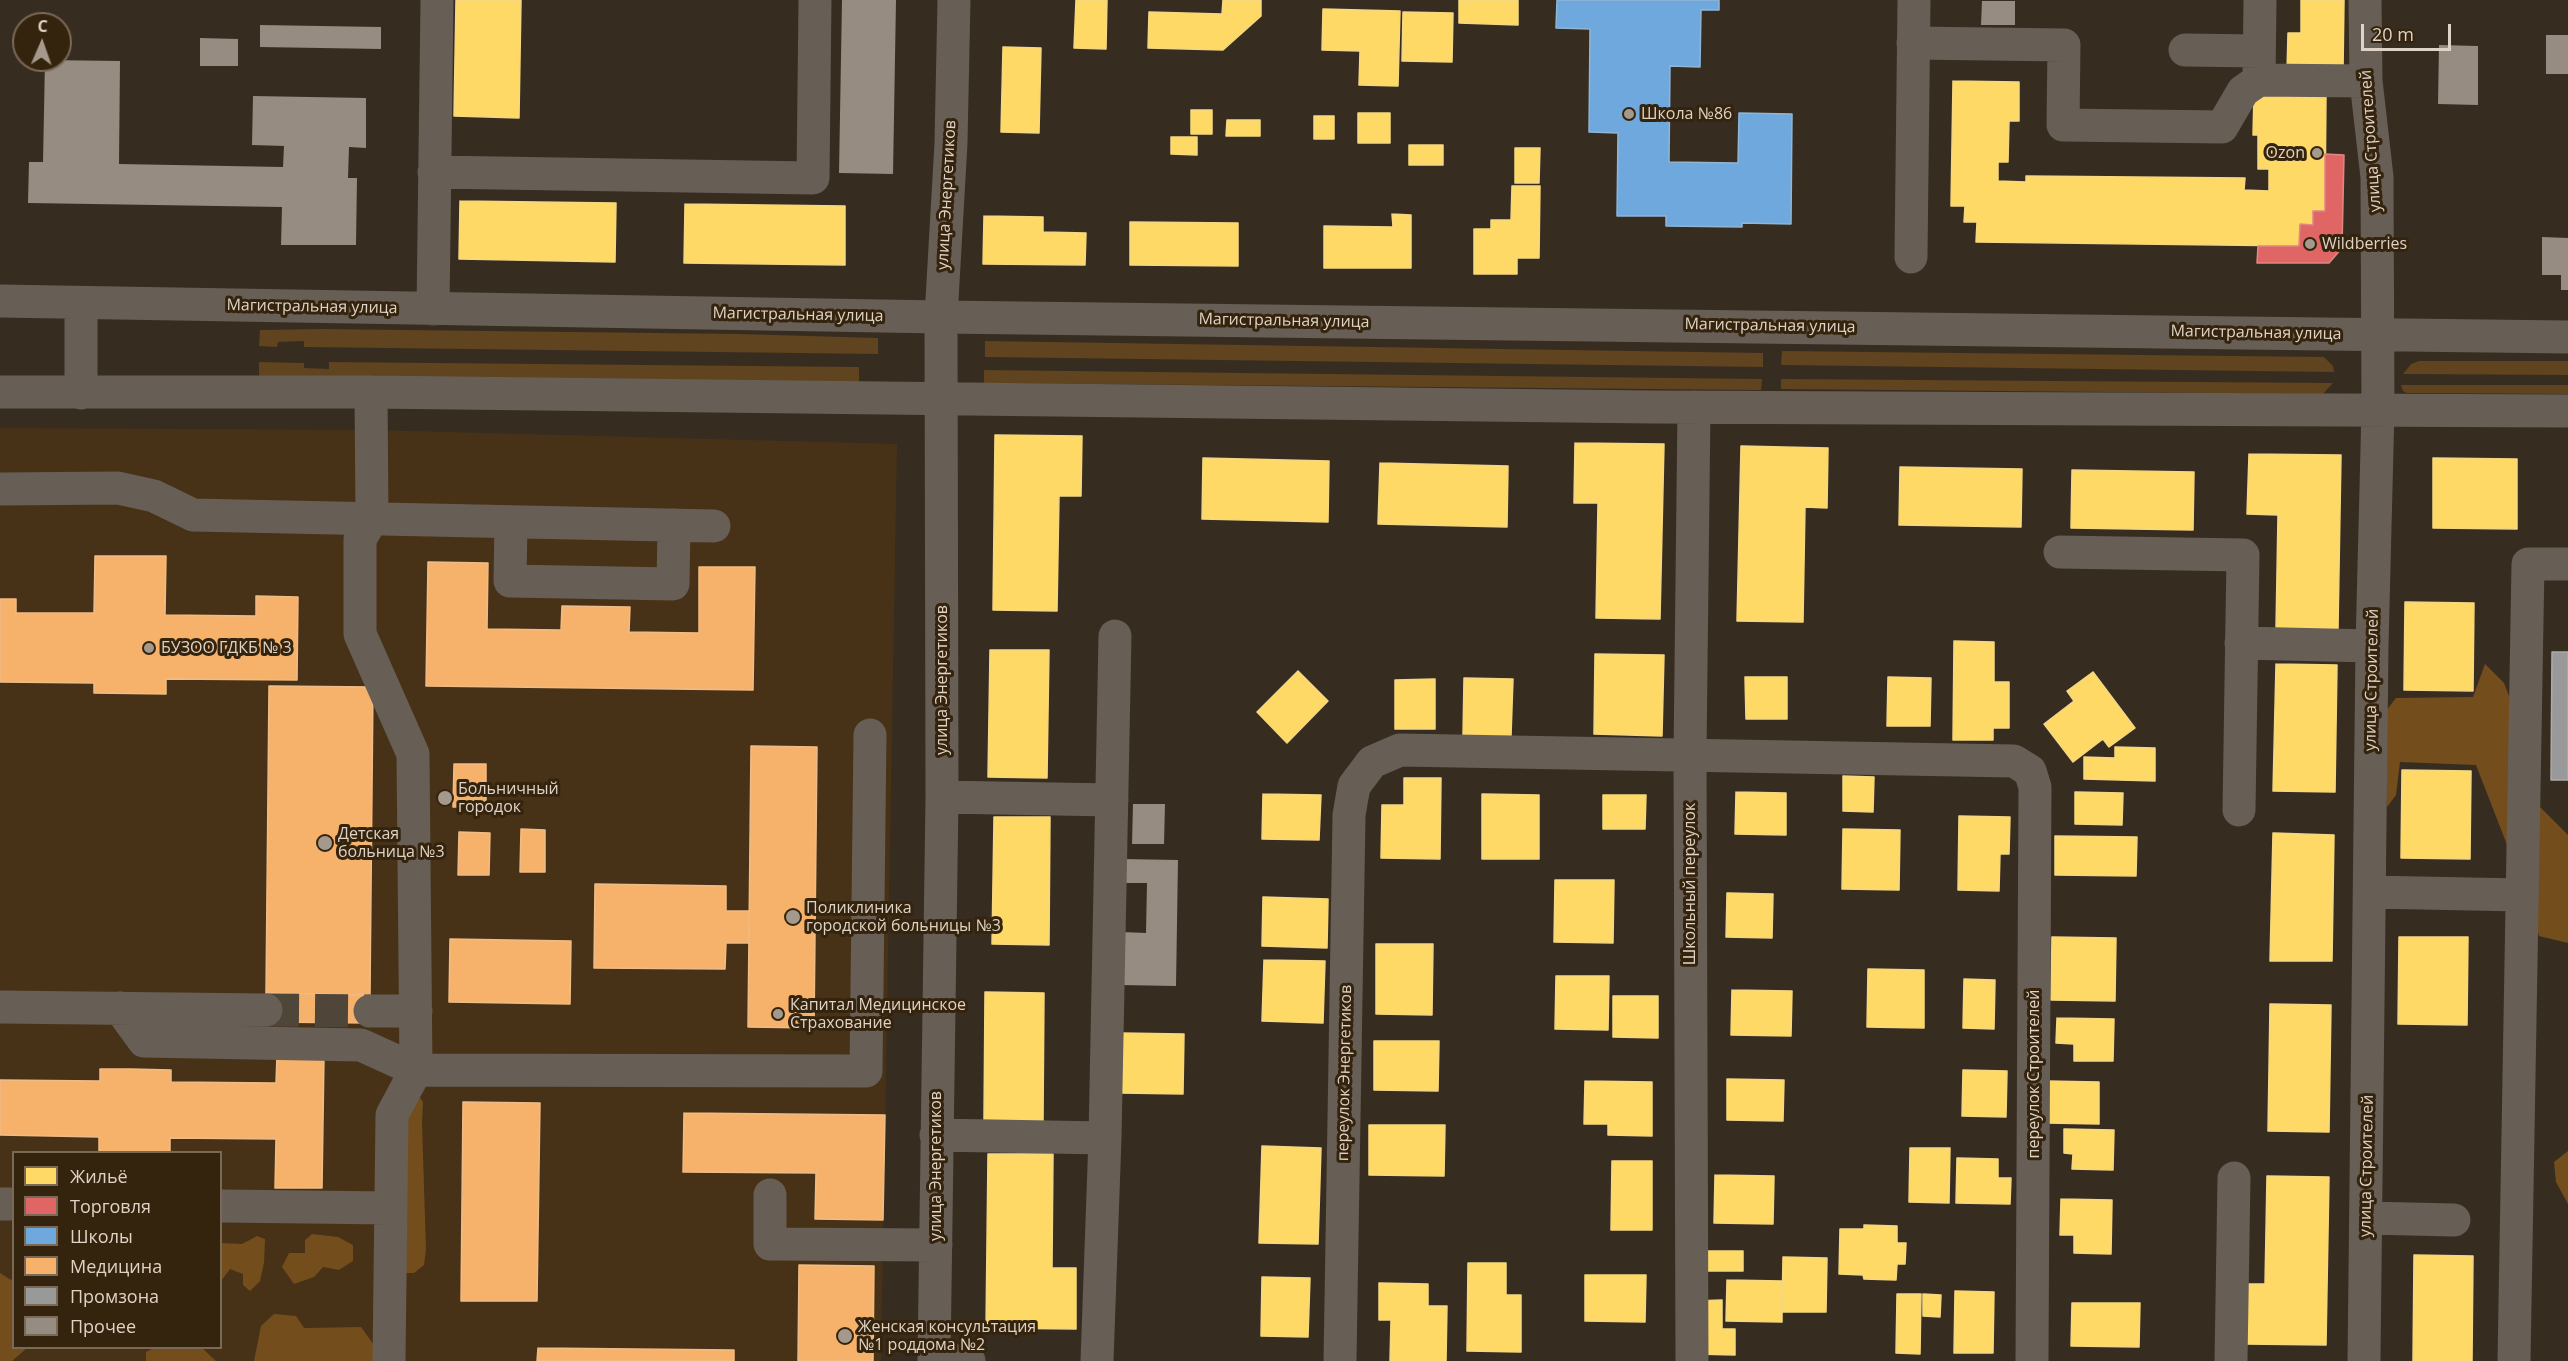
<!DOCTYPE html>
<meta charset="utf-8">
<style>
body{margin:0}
#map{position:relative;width:2568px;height:1361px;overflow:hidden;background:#372c20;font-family:"Open Sans",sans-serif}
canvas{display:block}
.legend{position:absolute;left:12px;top:1151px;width:210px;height:198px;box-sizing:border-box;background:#35240d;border:2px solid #796a57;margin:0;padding:8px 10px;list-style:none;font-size:18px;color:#dfd3c6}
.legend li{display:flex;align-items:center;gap:12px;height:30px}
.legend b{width:30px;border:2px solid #796a57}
.north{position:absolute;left:12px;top:12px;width:60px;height:60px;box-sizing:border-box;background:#35240d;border:2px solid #796a57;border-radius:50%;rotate:2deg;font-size:16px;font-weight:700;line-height:24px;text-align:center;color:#dfd3c6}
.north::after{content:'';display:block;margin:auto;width:21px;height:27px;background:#a4998c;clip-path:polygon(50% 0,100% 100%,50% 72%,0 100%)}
.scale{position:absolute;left:2361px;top:24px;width:90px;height:27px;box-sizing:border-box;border:3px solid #dfd3c6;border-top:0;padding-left:8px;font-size:18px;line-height:21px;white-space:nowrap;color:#dfd3c6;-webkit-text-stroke:4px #35240d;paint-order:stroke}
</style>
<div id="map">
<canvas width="2568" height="1361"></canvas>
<ul class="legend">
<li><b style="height:16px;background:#ffd966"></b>Жильё</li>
<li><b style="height:16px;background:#e06666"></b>Торговля</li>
<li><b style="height:16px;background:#6fa8dc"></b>Школы</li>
<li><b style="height:16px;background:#f6b26b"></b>Медицина</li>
<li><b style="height:16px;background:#999"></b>Промзона</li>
<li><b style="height:16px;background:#968c81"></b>Прочее</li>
</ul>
<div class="north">С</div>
<div class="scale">20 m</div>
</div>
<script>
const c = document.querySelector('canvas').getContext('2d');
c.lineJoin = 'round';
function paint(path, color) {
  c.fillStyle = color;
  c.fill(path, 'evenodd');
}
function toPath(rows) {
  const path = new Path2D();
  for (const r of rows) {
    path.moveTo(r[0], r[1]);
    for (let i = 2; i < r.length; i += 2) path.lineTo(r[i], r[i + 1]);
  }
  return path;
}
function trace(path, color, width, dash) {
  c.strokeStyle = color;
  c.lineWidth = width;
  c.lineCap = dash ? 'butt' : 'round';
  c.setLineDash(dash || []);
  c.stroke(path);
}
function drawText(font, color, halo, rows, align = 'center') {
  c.font = font + ' "Open Sans",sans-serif';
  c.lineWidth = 6;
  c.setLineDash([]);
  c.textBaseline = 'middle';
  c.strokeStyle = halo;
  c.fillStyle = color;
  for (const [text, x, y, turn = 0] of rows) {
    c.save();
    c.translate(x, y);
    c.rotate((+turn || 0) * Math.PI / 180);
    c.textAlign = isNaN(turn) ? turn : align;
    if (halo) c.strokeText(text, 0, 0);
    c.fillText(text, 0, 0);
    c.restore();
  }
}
const built = toPath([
 [0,428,372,430,897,444,881,1361,0,1361],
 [14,1152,220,1152,220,1348,14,1348]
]);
const green = toPath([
 [321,329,740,334,878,338,878,354,304,347,304,341,278,342,277,347,259,346,260,330],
 [985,341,1763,353,1763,367,985,357],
 [1782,351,2324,357,2333,366,2334,372,1781,365],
 [2419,361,2568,361,2568,375,2403,374,2411,364],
 [259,362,304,363,304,368,329,369,329,362,859,367,859,383,259,376],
 [984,370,1762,379,1761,390,984,383],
 [1781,379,2333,383,2323,394,1781,389],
 [2401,385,2568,385,2568,394,2407,393,2403,391]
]);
const forest = toPath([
 [2485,664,2504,683,2515,711,2533,800,2568,835,2568,943,2539,936,2530,904,2476,765,2400,762,2396,795,2387,807,2382,716,2396,698,2473,697],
 [417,1093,423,1102,422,1123,426,1250,424,1265,414,1273,404,1273,402,1102],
 [2568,1151,2568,1204,2556,1182,2554,1162],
 [312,1234,338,1237,353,1245,353,1261,339,1270,323,1267,314,1277,294,1284,282,1267,289,1253,305,1253,305,1240],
 [257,1236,265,1239,264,1263,260,1281,250,1291,243,1285,243,1274,230,1269,221,1281,221,1243,242,1244],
 [0,1273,11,1280,13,1278,14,1348,27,1348,12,1361,0,1361],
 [274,1314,296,1316,304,1328,361,1327,379,1352,381,1361,254,1361,261,1326],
 [154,1348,202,1348,216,1361,146,1361,146,1352]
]);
const homes = toPath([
 [456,0,521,0,519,118,454,116,456,0],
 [1076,0,1107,0,1106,49,1074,48,1076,0],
 [1223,0,1261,0,1261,16,1223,50,1148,48,1149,12,1222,14,1223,0],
 [1459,0,1518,0,1518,25,1459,23,1459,0],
 [2301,0,2344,0,2343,71,2287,71,2288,33,2301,33,2301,0],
 [1323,9,1400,11,1398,86,1359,85,1360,51,1322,50,1323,9],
 [1403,12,1453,13,1452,62,1402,61,1403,12],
 [1003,47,1041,48,1039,133,1001,132,1003,47],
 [1953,81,2019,82,2019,121,2009,121,2008,162,1998,162,1998,181,2026,182,2026,176,2245,178,2244,190,2269,191,2269,169,2258,169,2258,135,2253,135,2254,93,2326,94,2325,211,2313,211,2313,225,2300,224,2299,246,1976,242,1977,222,1964,222,1965,206,1951,206,1953,81],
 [1191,110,1212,110,1212,134,1191,134,1191,110],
 [1358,113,1390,113,1390,143,1358,143,1358,113],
 [1314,116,1334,116,1334,139,1314,139,1314,116],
 [1227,120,1260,120,1260,136,1226,136,1227,120],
 [1171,137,1197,137,1197,155,1171,154,1171,137],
 [1409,145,1443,145,1443,165,1409,165,1409,145],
 [1515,148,1540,148,1539,183,1515,183,1515,148],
 [1512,186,1540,186,1539,258,1517,258,1517,274,1474,274,1474,229,1491,229,1491,220,1511,220,1512,186],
 [460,201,616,203,615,262,459,259,460,201],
 [685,204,845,206,845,265,684,263,685,204],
 [1392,214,1411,215,1411,268,1324,268,1324,226,1393,227,1392,214],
 [984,216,1043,217,1043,232,1086,233,1085,265,983,264,984,216],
 [1130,222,1238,223,1238,266,1130,265,1130,222],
 [995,435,1082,436,1081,496,1059,496,1057,611,993,610,995,435],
 [1575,443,1664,444,1660,619,1596,618,1598,503,1574,503,1575,443],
 [1741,446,1828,448,1827,508,1805,507,1803,622,1737,621,1741,446],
 [2249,454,2341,455,2338,629,2276,629,2278,515,2247,514,2249,454],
 [1203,458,1329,461,1328,522,1202,519,1203,458],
 [2433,458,2517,459,2517,529,2433,528,2433,458],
 [1380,463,1508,466,1507,527,1378,524,1380,463],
 [1900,467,2022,469,2021,527,1899,525,1900,467],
 [2072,470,2194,472,2193,530,2071,528,2072,470],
 [2405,602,2474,603,2473,691,2404,690,2405,602],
 [1954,641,1994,642,1994,682,2009,682,2009,728,1993,728,1993,740,1953,740,1954,641],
 [990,650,1049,650,1047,778,988,777,990,650],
 [1595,654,1664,655,1662,736,1594,734,1595,654],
 [2276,664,2337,665,2335,792,2273,791,2276,664],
 [1298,671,1328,701,1287,743,1257,712,1298,671],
 [2093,672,2135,728,2109,747,2103,739,2073,762,2044,724,2074,701,2067,691,2093,672],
 [1745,677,1787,677,1787,719,1746,719,1745,677],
 [1888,677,1931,678,1930,726,1887,726,1888,677],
 [1464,678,1513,679,1511,736,1463,735,1464,678],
 [1435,679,1435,729,1395,729,1395,680,1435,679],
 [2115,747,2155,748,2155,781,2084,779,2084,757,2115,758,2115,747],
 [2402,770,2471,771,2470,859,2401,858,2402,770],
 [1843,776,1874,777,1873,812,1843,811,1843,776],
 [1404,778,1441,778,1440,859,1381,858,1382,805,1404,805,1404,778],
 [1736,792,1786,793,1786,835,1735,834,1736,792],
 [2075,792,2123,793,2122,825,2075,824,2075,792],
 [1263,794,1321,795,1319,840,1262,839,1263,794],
 [1482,794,1539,795,1539,859,1482,859,1482,794],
 [1603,795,1646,795,1645,829,1603,829,1603,795],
 [1959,816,2010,817,2009,854,2000,854,1999,891,1958,890,1959,816],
 [994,817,1050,817,1049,945,992,944,994,817],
 [1843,829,1900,830,1899,890,1842,889,1843,829],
 [2273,833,2334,835,2332,961,2270,961,2273,833],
 [2055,836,2137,837,2136,876,2055,875,2055,836],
 [1555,880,1614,880,1613,943,1554,942,1555,880],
 [1727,893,1773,894,1772,938,1726,937,1727,893],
 [1263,897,1328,899,1327,948,1262,946,1263,897],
 [2052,937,2116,938,2115,1001,2051,1000,2052,937],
 [2399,937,2468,937,2467,1025,2398,1024,2399,937],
 [1376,944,1433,944,1432,1015,1376,1014,1376,944],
 [1264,960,1325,961,1323,1023,1262,1021,1264,960],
 [1868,969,1924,970,1924,1028,1867,1027,1868,969],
 [1556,976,1609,976,1608,1030,1555,1029,1556,976],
 [1964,979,1995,980,1994,1029,1963,1028,1964,979],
 [1732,990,1792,991,1791,1036,1731,1035,1732,990],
 [985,992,1044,993,1043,1121,984,1120,985,992],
 [1613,996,1658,996,1658,1038,1613,1037,1613,996],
 [2270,1004,2331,1005,2329,1132,2268,1131,2270,1004],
 [2057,1018,2114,1019,2113,1061,2074,1061,2074,1044,2056,1043,2057,1018],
 [1121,1033,1184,1034,1183,1094,1120,1093,1121,1033],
 [1374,1041,1439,1041,1438,1091,1374,1090,1374,1041],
 [1963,1070,2007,1071,2006,1117,1962,1116,1963,1070],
 [1727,1079,1784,1080,1783,1121,1727,1120,1727,1079],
 [1585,1081,1652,1082,1652,1136,1608,1135,1608,1124,1584,1124,1585,1081],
 [2047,1081,2099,1082,2099,1124,2047,1123,2047,1081],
 [1369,1125,1445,1125,1444,1176,1369,1175,1369,1125],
 [2064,1129,2114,1130,2113,1170,2072,1169,2073,1154,2064,1153,2064,1129],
 [1262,1146,1321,1148,1318,1244,1259,1243,1262,1146],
 [1910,1148,1950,1148,1949,1203,1909,1202,1910,1148],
 [988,1154,1053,1154,1052,1268,1076,1268,1076,1329,986,1328,988,1154],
 [1957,1158,1998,1159,1998,1178,2011,1178,2010,1204,1956,1203,1957,1158],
 [1612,1161,1652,1161,1652,1230,1611,1230,1612,1161],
 [1715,1175,1774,1176,1773,1224,1714,1223,1715,1175],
 [2267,1176,2329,1177,2326,1345,2245,1344,2246,1284,2265,1284,2267,1176],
 [2061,1199,2112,1200,2111,1254,2074,1253,2074,1235,2060,1235,2061,1199],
 [1864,1225,1897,1226,1897,1243,1906,1243,1905,1264,1897,1264,1896,1280,1864,1279,1863,1275,1839,1274,1840,1229,1864,1229,1864,1225],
 [1698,1251,1743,1251,1743,1271,1698,1271,1698,1251],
 [2414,1255,2473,1256,2472,1361,2413,1361,2414,1255],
 [1783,1257,1827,1258,1826,1312,1782,1312,1783,1257],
 [1468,1263,1506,1263,1506,1295,1521,1295,1521,1352,1467,1351,1468,1263],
 [1585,1275,1646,1275,1645,1322,1585,1321,1585,1275],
 [1262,1277,1310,1278,1308,1337,1261,1336,1262,1277],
 [1727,1280,1782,1281,1782,1322,1726,1321,1727,1280],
 [1379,1283,1428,1284,1428,1306,1447,1306,1446,1361,1390,1361,1391,1320,1379,1320,1379,1283],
 [1955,1291,1994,1292,1993,1353,1954,1353,1955,1291],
 [1897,1294,1921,1294,1920,1354,1896,1353,1897,1294],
 [1923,1294,1941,1295,1940,1317,1923,1316,1923,1294],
 [1722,1300,1722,1329,1735,1329,1735,1355,1695,1354,1695,1301,1722,1300],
 [2072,1303,2140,1303,2139,1347,2071,1346,2072,1303]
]);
const shops = toPath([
 [2325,154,2344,155,2342,248,2329,263,2257,263,2258,246,2299,246,2300,224,2313,225,2313,211,2325,211,2325,154]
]);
const schools = toPath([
 [1557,0,1719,0,1719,10,1701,10,1700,67,1670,66,1669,162,1738,163,1739,113,1792,114,1791,224,1742,223,1742,227,1666,226,1666,216,1617,216,1618,133,1589,132,1590,29,1556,28,1557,0]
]);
const health = toPath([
 [95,556,166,556,165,615,256,616,256,596,298,597,297,680,166,679,166,694,94,693,94,683,0,682,0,599,16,599,16,613,94,613,95,556],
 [428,562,488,563,487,629,561,630,562,606,630,607,629,632,699,633,699,567,755,567,753,690,426,686,428,562],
 [269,686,373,687,370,995,266,993,269,686],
 [751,746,817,747,814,1028,748,1027,751,746],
 [454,764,486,764,486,807,453,807,454,764],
 [521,829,545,830,545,872,520,872,521,829],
 [459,832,490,833,489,875,458,875,459,832],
 [595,884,726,886,726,911,749,911,749,943,726,943,725,969,594,968,595,884],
 [450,939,571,941,570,1004,449,1002,450,939],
 [266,993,370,995,370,1023,266,1022,266,993],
 [277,1055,324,1056,322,1188,275,1188,276,1139,170,1138,170,1152,99,1152,99,1137,0,1135,0,1080,100,1081,100,1069,131,1069,171,1070,171,1082,276,1083,277,1055],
 [463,1102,540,1103,537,1301,461,1301,463,1102],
 [684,1113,885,1115,883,1220,815,1219,816,1173,683,1172,684,1113],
 [799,1265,874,1266,873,1361,798,1361,799,1265],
 [538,1348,734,1350,734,1361,537,1361,538,1348]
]);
const industry = toPath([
 [2552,652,2568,652,2568,780,2551,780,2552,652]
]);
const building = toPath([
 [842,0,896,0,893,174,839,173],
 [1982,1,2015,1,2015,25,1981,25],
 [260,25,381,27,381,49,260,47],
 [2546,35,2568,35,2568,74,2546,74],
 [200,38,238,39,238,66,200,66],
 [2439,45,2478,46,2478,105,2438,104],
 [45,60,120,61,119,164,283,167,284,146,252,145,253,96,366,98,366,148,349,147,348,178,357,178,356,245,281,245,282,207,28,203,29,162,43,162],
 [2542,237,2568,238,2568,290,2561,290,2561,275,2542,275],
 [1133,804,1165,804,1164,844,1132,844],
 [1122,859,1178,860,1176,986,1120,985,1121,932,1146,933,1147,883,1122,883]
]);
const minorTunnel = toPath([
 [266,1010,370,1011]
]);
const minor = toPath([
 [2260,0,2259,80,2366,81],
 [1913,43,2064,45,2063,125,2222,127,2243,91,2259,80],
 [2185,50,2259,51],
 [434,172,813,178,815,0],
 [1911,257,1914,0],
 [0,301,941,317,2568,337],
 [433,309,437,0],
 [0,392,371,392,1652,407,2568,411],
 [371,392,372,519,360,539,360,634,413,754,416,1070,392,1115,389,1361],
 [81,393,81,303],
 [0,489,118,488,154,496,193,515,714,526],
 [511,522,510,581,673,584,674,525],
 [2060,552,2243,555,2239,810],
 [2241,643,2372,646],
 [942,797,1112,800],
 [2370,892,2522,895],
 [0,1007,266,1010],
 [120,1008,144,1041,361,1045,416,1070,866,1071,870,735],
 [370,1011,416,1011],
 [936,1135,1105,1138],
 [770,1195,770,1244,936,1245],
 [0,1204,14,1204],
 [220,1206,391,1208],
 [2366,1218,2454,1220],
 [934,1360,969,1361],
 [934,1361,942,797,941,317,951,143,954,0],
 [1097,1361,1105,1138,1115,636],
 [1340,1361,1349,815,1354,786,1372,762,1400,750,2014,761,2030,771,2035,787,2032,1361],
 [1692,1361,1690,754,1694,407],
 [2231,1361,2234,1178],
 [2364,1361,2372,646,2378,409,2377,177,2366,81,2365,0],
 [2514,1361,2528,564,2568,564]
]);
const markers = [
 [1629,114,6,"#a4998c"],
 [2317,153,6,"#a4998c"],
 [2310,244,6,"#a4998c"],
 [149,648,6,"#a4998c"],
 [445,798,8,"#a4998c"],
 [325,843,8,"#a4998c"],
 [793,917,8,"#a4998c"],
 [778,1014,6,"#a4998c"],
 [845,1336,8,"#a4998c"]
];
const poiNames = [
 ["Школа №86",1641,114],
 ["Ozon",2305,153,"right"],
 ["Wildberries",2322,244],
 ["БУЗОО ГДКБ № 3",161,648],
 ["Больничный",458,789],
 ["городок",458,807],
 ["Детская",338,834],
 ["больница №3",338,852],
 ["Поликлиника",806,908],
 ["городской больницы №3",806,926],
 ["Капитал Медицинское",790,1005],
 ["Страхование",790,1023],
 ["Женская консультация",858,1327],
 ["№1 роддома №2",858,1345]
];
const streetNames = [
 ["улица Строителей",2371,141,-94],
 ["улица Энергетиков",947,195,-87],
 ["Магистральная улица",312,307,1],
 ["Магистральная улица",798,315,1],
 ["Магистральная улица",1284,321,1],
 ["Магистральная улица",1770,326,1],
 ["Магистральная улица",2256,333,1],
 ["улица Энергетиков",942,680,-90],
 ["улица Строителей",2372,680,-89],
 ["Школьный переулок",1690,884,-90],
 ["переулок Энергетиков",1345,1073,-89],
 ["переулок Строителей",2034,1074,-90],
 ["улица Энергетиков",936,1166,-90],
 ["улица Строителей",2367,1166,-89]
];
paint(built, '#473217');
paint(green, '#60431f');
paint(forest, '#734e1c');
paint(homes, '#ffd966');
trace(homes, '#f5d783', 1.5);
paint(shops, '#e06666');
trace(shops, '#e08783', 1.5);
paint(schools, '#6fa8dc');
trace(schools, '#91b5d5', 1.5);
paint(health, '#f6b26b');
trace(health, '#efbc86', 1.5);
paint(industry, '#999');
trace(industry, '#aeaaa6', 1.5);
paint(building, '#968c81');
trace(minorTunnel, '#504539', 33, [33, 16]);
trace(minor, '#675e55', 33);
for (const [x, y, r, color] of markers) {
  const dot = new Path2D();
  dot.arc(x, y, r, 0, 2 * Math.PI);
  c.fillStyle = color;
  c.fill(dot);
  trace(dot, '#35240d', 2);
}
drawText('16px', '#dfd3c6', '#35240d', poiNames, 'left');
drawText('16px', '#dfd3c6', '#35240d', streetNames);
</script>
